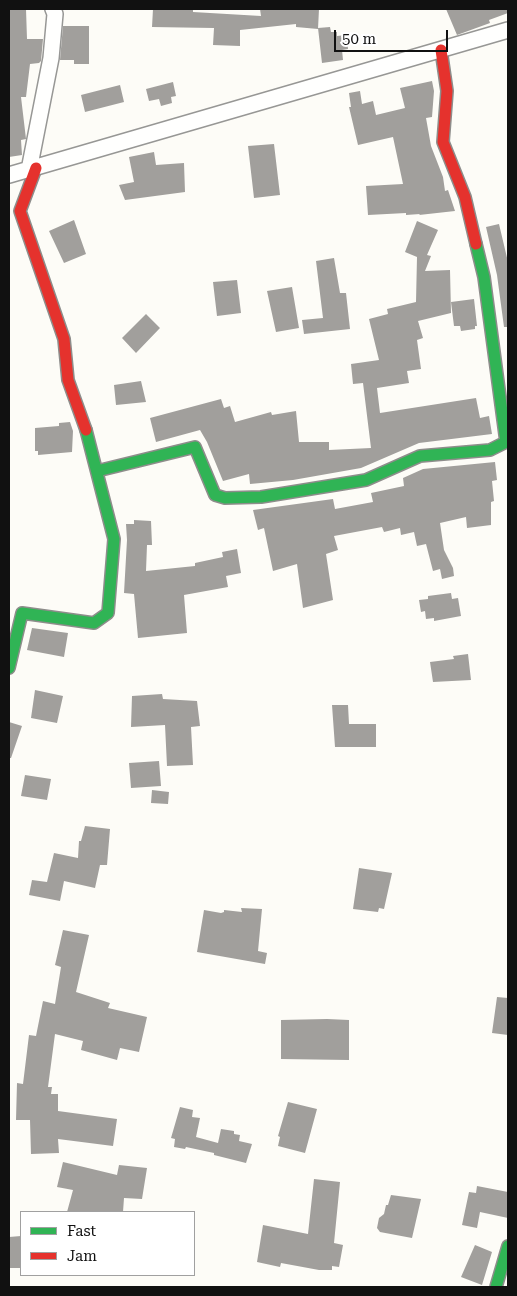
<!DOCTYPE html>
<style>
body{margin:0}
#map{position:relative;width:517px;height:1296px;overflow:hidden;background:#fdfcf7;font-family:"Roboto Serif",serif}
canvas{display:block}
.frame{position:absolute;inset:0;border:10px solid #111;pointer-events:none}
.legend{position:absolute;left:20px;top:1211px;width:175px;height:65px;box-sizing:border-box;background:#fff;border:1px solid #a0a0a0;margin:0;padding:6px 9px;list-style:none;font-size:15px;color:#111}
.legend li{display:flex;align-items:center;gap:10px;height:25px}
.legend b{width:25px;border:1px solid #a0a0a0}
.scale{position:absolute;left:334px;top:30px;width:114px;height:22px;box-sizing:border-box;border:2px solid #111;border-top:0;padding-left:6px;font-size:15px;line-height:18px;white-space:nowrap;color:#111;-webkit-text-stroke:4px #fff;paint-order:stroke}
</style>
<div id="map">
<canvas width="517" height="1296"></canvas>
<div class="frame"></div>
<ul class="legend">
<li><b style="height:6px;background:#30b455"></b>Fast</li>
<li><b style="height:6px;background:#e5322d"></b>Jam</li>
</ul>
<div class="scale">50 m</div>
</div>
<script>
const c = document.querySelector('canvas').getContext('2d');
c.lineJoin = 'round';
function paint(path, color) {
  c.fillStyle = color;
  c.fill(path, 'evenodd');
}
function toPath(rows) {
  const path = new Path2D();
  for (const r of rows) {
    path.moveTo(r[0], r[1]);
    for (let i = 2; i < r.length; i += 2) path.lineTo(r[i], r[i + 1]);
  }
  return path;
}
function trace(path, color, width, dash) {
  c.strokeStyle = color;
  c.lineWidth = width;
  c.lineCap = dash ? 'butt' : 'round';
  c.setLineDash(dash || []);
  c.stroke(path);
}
const building = toPath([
 [9,9,26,9,27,39,43,39,41,61,39,63,30,64,26,97,21,97,26,139,21,140,22,155,9,157],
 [153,9,193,9,193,12,261,16,260,9,319,9,318,29,296,27,296,24,240,30,240,46,213,45,214,28,152,27],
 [446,9,508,9,508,13,489,20,490,23,457,35],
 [63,26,89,26,89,64,74,64,74,60,60,60],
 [330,27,331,32,337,32,337,36,347,35,348,49,342,50,343,60,322,63,318,28],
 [432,81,434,91,432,117,426,118,431,146,443,177,445,191,448,190,455,211,419,215,420,214,406,215,406,213,368,215,366,186,403,184,393,137,358,145,349,107,351,107,349,93,360,91,362,104,373,101,376,115,405,108,400,88],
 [173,82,176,96,171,97,172,103,161,106,159,99,149,101,146,89],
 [120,85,124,102,85,112,81,95],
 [274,144,280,195,254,198,248,146],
 [154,152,156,165,184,163,185,192,125,200,119,185,134,182,129,157],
 [74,220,86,254,64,263,49,231],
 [417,221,438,230,427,255,431,256,425,271,450,270,451,313,418,321,423,338,417,340,421,369,407,371,409,383,377,388,380,413,476,398,480,418,489,416,492,434,419,443,361,468,293,480,250,484,249,474,223,481,207,442,200,430,156,442,150,418,221,399,224,408,230,406,235,422,271,412,272,415,296,411,299,442,329,442,329,450,371,448,363,383,353,384,351,364,379,360,369,319,388,314,387,309,416,302,417,257,405,252],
 [499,224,508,262,508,327,504,327,497,275,486,227],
 [334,258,340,293,346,293,350,329,304,334,302,320,323,318,316,261],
 [237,280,241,313,217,316,213,282],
 [292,287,299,328,276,332,267,291],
 [474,299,477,326,475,326,475,329,461,331,460,326,454,326,451,302],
 [146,314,160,328,136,353,122,338],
 [141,381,146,402,116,405,114,385],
 [70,422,73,431,72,452,38,455,38,451,35,451,35,428,59,426,59,423],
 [495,462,497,480,492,481,494,501,491,502,491,525,467,528,466,517,440,523,444,550,453,568,454,576,442,579,440,569,433,571,426,544,417,546,414,532,401,535,400,528,384,532,382,527,334,536,338,550,326,554,333,600,303,608,297,564,273,571,264,528,258,530,253,510,333,499,335,509,373,502,371,493,404,486,403,478,423,469],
 [134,520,151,521,152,545,147,545,146,571,195,566,195,563,223,557,222,552,237,549,241,573,226,576,228,587,184,595,187,633,138,638,134,594,124,593,127,540,126,524,134,524],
 [451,593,452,599,458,598,461,616,434,621,434,618,426,619,425,611,421,612,419,600,428,599,428,596],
 [32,628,68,633,64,657,27,650],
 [468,654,471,680,433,682,430,662,454,659,453,656],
 [35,690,63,696,57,723,31,718],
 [162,694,163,699,197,701,200,726,191,727,193,765,167,766,165,725,131,727,132,696],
 [332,705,348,705,349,724,376,724,376,747,335,747],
 [9,722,22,726,11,758,9,758],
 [159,761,161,786,131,788,129,763],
 [25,775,51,779,47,800,21,796],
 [152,790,169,792,168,804,151,803],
 [85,826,110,829,107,865,100,865,95,888,64,881,60,901,29,895,32,880,47,882,54,853,78,858,79,841,81,841],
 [359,868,392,873,384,909,379,908,378,912,353,909],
 [241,908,262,909,258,951,267,953,265,964,197,952,204,910,221,913,224,912,224,910,242,912],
 [63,930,89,935,76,992,110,1003,108,1008,147,1017,139,1052,120,1048,117,1060,81,1050,83,1041,55,1034,48,1087,52,1087,51,1094,58,1094,58,1111,117,1119,113,1146,58,1139,59,1153,31,1154,30,1120,16,1120,17,1083,23,1084,29,1035,36,1036,43,1001,55,1004,61,967,55,965],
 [497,997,508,998,508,1035,492,1033],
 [327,1019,349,1020,349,1060,281,1059,281,1020],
 [288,1102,317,1109,305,1153,278,1146,280,1137,278,1136],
 [180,1107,193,1110,192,1117,200,1118,196,1137,218,1143,221,1129,234,1131,234,1134,240,1135,239,1141,252,1144,246,1163,214,1155,214,1153,186,1147,185,1149,174,1147,175,1139,171,1138],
 [63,1162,117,1175,119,1165,147,1168,142,1199,124,1198,123,1212,67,1212,73,1190,57,1187],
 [314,1179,340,1182,334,1243,343,1245,339,1267,332,1266,332,1270,319,1270,281,1263,280,1267,257,1262,263,1225,308,1234],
 [477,1186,508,1192,508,1218,480,1212,477,1228,462,1225,469,1192,476,1193],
 [391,1195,421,1199,412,1238,380,1232,377,1228,379,1218,384,1214,386,1205,388,1205],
 [21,1236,21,1268,9,1268,9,1237],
 [475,1245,492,1252,482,1285,461,1277]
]);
const street = toPath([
 [29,170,51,58,55,14,53,9],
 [9,175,508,30]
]);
const fast = toPath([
 [97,471,195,447,215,495,225,498,261,497,366,480,420,456,490,450,506,442,484,277,476,244],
 [9,668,22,613,94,623,108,613,114,539,86,430],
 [496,1287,508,1246]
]);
const jam = toPath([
 [441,50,447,91,443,142,465,197,476,244],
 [36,168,20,211,64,339,68,380,86,430]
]);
paint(building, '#a19f9c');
trace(street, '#979795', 18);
trace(fast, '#8e8d8b', 14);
trace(jam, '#8e8d8b', 14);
trace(street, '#fffffe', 15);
trace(fast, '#30b455', 11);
trace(jam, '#e5322d', 11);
</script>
